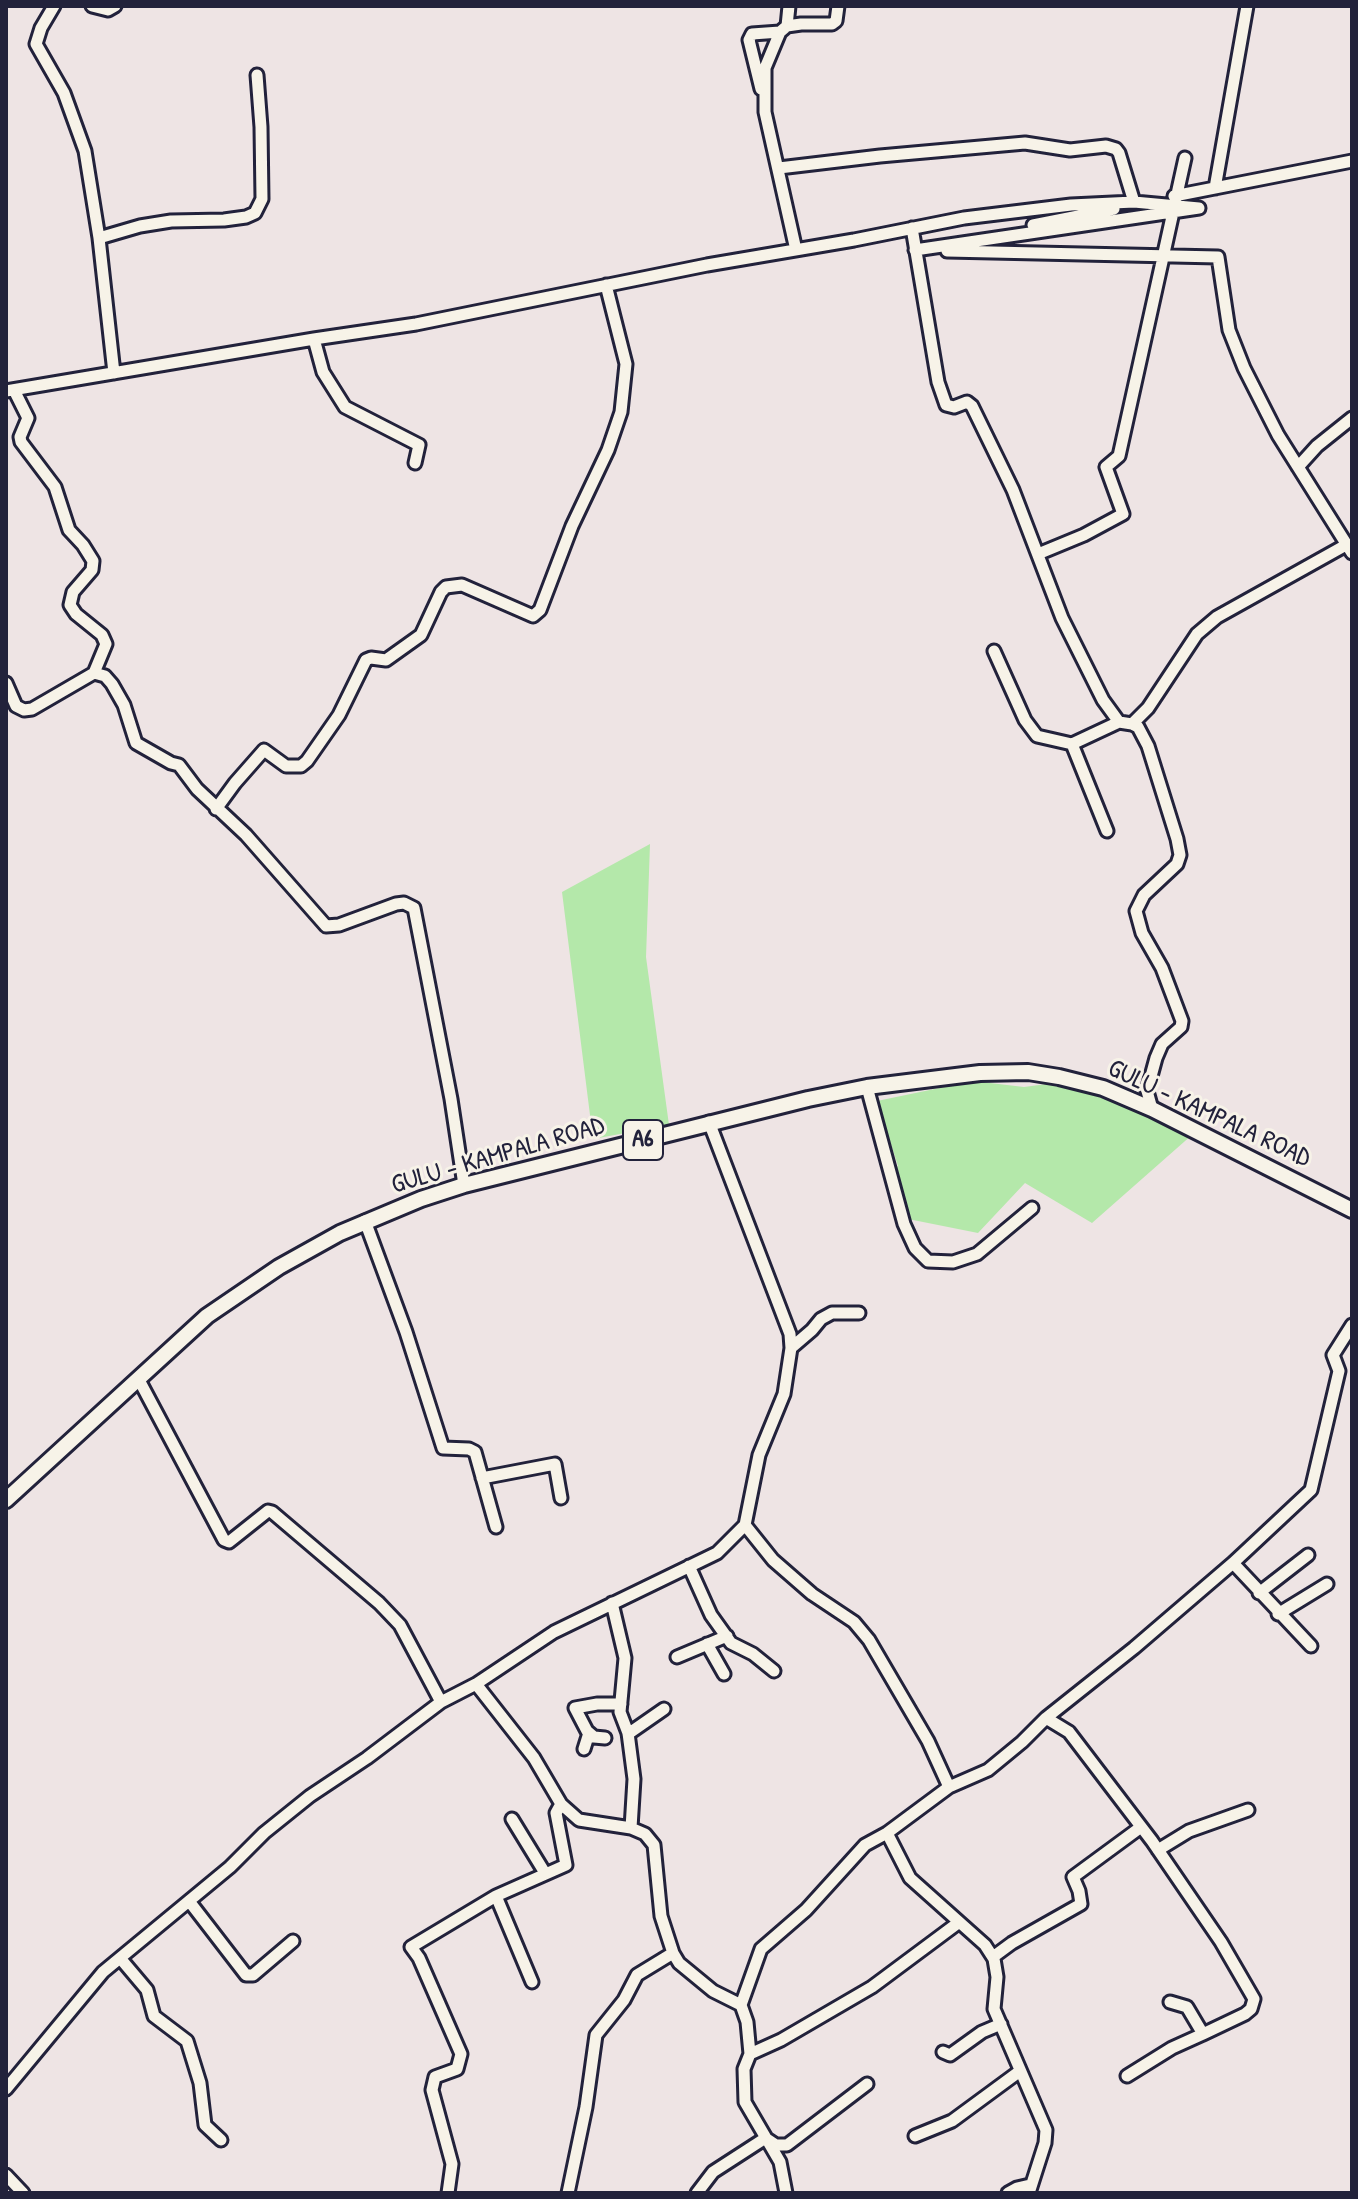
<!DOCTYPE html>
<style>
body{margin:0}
#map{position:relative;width:1358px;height:2199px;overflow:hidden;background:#eee4e4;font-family:"Patrick Hand",sans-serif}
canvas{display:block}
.frame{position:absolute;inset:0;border:8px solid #22223b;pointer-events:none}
</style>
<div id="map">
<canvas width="1358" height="2199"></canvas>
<div class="frame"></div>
</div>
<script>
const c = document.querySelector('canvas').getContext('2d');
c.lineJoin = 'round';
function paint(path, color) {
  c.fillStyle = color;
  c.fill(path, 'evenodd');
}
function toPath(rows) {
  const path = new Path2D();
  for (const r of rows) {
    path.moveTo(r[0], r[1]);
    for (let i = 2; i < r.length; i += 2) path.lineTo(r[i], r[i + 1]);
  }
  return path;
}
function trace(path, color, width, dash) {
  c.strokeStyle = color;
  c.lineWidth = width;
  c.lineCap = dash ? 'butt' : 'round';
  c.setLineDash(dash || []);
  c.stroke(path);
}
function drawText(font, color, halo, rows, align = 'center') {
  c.font = font + ' "Patrick Hand",sans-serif';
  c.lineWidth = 6;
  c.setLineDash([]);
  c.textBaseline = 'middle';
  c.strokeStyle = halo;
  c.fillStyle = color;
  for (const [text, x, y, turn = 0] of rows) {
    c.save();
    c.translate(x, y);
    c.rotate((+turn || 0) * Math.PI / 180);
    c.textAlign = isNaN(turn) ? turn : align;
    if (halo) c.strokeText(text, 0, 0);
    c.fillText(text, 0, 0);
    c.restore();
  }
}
const green = toPath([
 [650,844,646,957,669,1125,593,1139,562,892],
 [973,1081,1024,1087,1054,1083,1117,1099,1193,1134,1092,1223,1025,1183,978,1233,908,1219,894,1169,898,1166,877,1101]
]);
const minor = toPath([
 [54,6,41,28,36,44,64,93,85,151,99,238,114,373],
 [92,6,108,10,115,6],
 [787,26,789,6],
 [761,89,749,40,752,34,780,32],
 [779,168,880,156,1025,143,1070,150,1106,146,1116,149,1119,153,1134,202],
 [1215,188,1247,6],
 [1174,196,1352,161],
 [1033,225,1114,209],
 [912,228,938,382,946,405,954,407,967,402,972,406,1013,490,1062,618,1103,700,1119,722,1132,724,1148,708,1197,634,1217,617,1346,545],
 [99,238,140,226,171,221,224,220,246,217,255,213,262,199,261,127,257,75],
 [796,250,765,112,765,68,780,32,787,26,801,24,832,24,836,21,838,6],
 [947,251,1218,257,1229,330,1244,368,1278,435,1352,553],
 [314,339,323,372,345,407,419,445,415,463],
 [6,391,314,339,416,324,707,265,854,240,964,218,1071,205,1134,202,1199,208,915,250],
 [1298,467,1317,446,1352,418],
 [1038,554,1084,535,1123,514,1106,467,1119,456,1185,158],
 [994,651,1025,720,1037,736,1072,744,1119,722],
 [94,673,105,676,112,684,124,705,136,743,171,763,179,765,197,789,246,835,326,926,339,925,396,904,404,903,414,908,451,1099,464,1185],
 [6,683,16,706,24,710,32,709,94,673,106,644,102,635,76,614,70,605,73,592,92,570,93,561,83,545,69,530,55,487,21,442,20,437,28,418,14,390],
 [1132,724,1138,727,1148,746,1177,839,1180,855,1177,864,1144,895,1136,911,1142,933,1162,968,1182,1021,1181,1027,1162,1044,1156,1058,1147,1091,1152,1109],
 [1072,744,1107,831],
 [216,809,235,783,264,750,286,766,301,766,307,761,339,715,366,660,371,658,386,660,421,635,441,592,446,587,462,585,533,616,540,610,572,526,608,450,621,412,626,364,606,285],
 [867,1087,904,1224,915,1248,928,1261,953,1262,977,1254,1032,1208],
 [365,1221,406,1332,443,1448,469,1449,475,1452,496,1527],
 [791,1348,812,1330,821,1319,832,1313,859,1313],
 [138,1378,224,1540,229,1542,268,1511,272,1512,379,1603,400,1625,441,1702],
 [482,1478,555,1464,561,1498],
 [745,1525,773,1560,812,1594,854,1622,869,1640,928,1741,949,1787],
 [1233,1563,1311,1646],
 [689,1566,711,1615,731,1643,753,1654,774,1671],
 [1259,1593,1308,1555],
 [612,1603,625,1658,620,1712,628,1733,634,1779,631,1828],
 [1278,1614,1327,1584],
 [707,1644,724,1674],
 [677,1657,727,1636],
 [476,1684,534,1758,561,1804,579,1820,631,1828,645,1834,654,1845,661,1916,673,1953,679,1963,713,1991,741,2005,747,2022,750,2054,744,2069,745,2102,780,2162,786,2193],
 [1046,1718,1134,1648,1233,1563,1311,1490,1339,1371,1333,1355,1352,1325],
 [628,1734,664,1709],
 [605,1738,594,1737,587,1731,575,1708,597,1704,621,1704],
 [584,1749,589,1733],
 [512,1819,545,1873],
 [887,1833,910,1878,985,1945,994,1959,997,1977,994,2009,1046,2130,1045,2143,1029,2193],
 [1158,1850,1189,1831,1248,1810],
 [189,1901,246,1975,253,1975,293,1941],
 [993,1957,1012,1943,1081,1904,1079,1891,1073,1877,1141,1827],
 [120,1958,147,1990,154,2016,187,2041,200,2083,205,2125,221,2140],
 [532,1982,496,1896,566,1865,556,1813,561,1804],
 [741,2005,761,1949,806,1910,865,1845,887,1833,949,1787,988,1770,1022,1742,1046,1718,1069,1732,1152,1841,1221,1942,1254,1999,1251,2009,1245,2014,1203,2034,1187,2007,1170,2002],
 [943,2052,950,2055,982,2032,1001,2024],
 [750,2054,781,2040,872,1987,958,1923],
 [1127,2076,1172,2048,1203,2034],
 [6,2089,103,1972,230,1867,264,1833,310,1796,367,1758,441,1702,476,1684,554,1632,717,1553,745,1525,759,1455,784,1394,791,1348,790,1334,709,1122],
 [915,2136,952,2121,1020,2071],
 [767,2139,776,2145,787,2145,867,2084],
 [6,2175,23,2193],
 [448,2193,452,2164,432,2090,435,2077,457,2069,461,2054,419,1958,411,1947,496,1896],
 [568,2193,586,2107,596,2035,624,2000,637,1975,673,1953],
 [697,2193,713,2172,764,2139],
 [1008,2193,1017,2188,1030,2185]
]);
const major = toPath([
 [6,1500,207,1316,279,1267,340,1233,421,1199,464,1185,808,1099,867,1087,980,1073,1028,1072,1059,1077,1103,1088,1152,1109,1352,1210]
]);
const shields = [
 [643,1140,40]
];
const shieldNames = [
 ["A6",643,1140]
];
const streetNames = [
 ["GULU - KAMPALA ROAD",1209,1114,25],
 ["GULU - KAMPALA ROAD",498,1156,-16]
];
paint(green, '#b4e8aa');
trace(minor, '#22223b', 17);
trace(major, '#22223b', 20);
trace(minor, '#f7f3e8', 11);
trace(major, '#f7f3e8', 14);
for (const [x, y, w] of shields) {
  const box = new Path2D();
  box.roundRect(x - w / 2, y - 20, w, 40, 6);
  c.fillStyle = '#f7f3e8';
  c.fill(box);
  trace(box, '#22223b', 2);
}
drawText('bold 24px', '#22223b', null, shieldNames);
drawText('26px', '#22223b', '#f7f3e8', streetNames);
</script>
